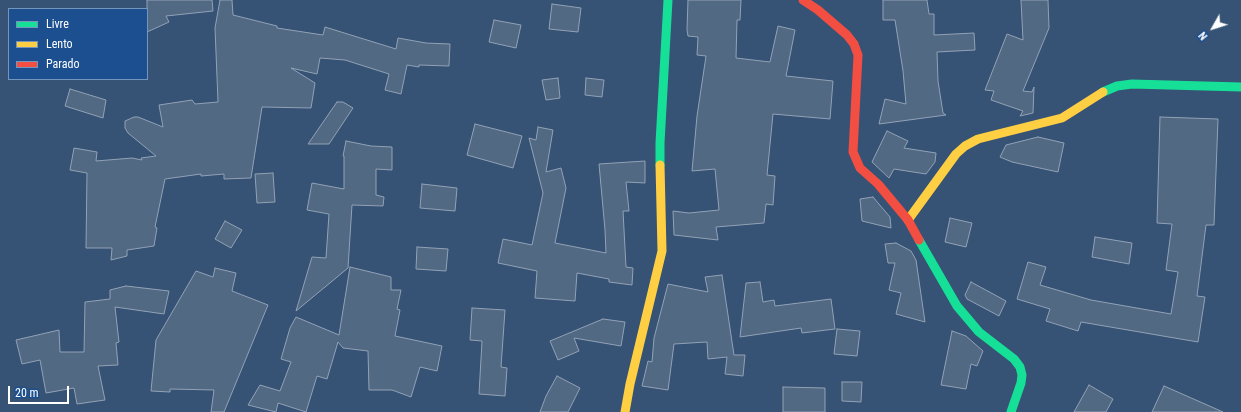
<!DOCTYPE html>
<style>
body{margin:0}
#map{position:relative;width:1241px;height:412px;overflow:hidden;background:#365274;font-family:"Roboto Condensed",sans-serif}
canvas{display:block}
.legend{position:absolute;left:8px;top:8px;width:140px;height:72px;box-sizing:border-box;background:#1b4f8f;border:1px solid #7695bc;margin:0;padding:5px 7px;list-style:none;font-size:12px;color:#fff}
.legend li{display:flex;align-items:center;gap:8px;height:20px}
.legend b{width:20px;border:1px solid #7695bc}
.north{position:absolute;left:1193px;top:8px;width:40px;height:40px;-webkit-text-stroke:3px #1b4f8f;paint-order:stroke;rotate:231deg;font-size:11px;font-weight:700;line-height:16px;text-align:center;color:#fff}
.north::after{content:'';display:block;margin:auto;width:14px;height:18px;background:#fff;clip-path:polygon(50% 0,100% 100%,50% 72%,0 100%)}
.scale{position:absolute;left:8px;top:386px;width:61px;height:18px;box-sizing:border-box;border:2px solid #fff;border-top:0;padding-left:5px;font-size:12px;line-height:14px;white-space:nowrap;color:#fff;-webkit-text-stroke:3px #1b4f8f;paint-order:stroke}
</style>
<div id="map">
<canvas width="1241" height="412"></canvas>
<ul class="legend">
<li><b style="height:5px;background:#16e098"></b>Livre</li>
<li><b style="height:5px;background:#ffcf43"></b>Lento</li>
<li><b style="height:5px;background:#f24e42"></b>Parado</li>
</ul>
<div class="north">N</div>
<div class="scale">20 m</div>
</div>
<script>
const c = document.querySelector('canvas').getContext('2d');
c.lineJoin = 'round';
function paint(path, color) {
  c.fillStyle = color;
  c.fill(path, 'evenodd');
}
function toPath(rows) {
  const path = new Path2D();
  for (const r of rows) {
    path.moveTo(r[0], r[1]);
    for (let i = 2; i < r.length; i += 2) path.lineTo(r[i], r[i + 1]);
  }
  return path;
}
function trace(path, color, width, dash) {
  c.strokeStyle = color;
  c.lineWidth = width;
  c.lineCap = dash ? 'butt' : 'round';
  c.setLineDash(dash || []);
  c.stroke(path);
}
const building = toPath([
 [147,0,212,0,213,11,166,16,169,22,147,32,147,0],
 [220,0,232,0,233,15,277,26,277,28,323,35,325,27,396,49,398,38,426,43,450,44,449,66,419,65,419,67,407,65,401,94,385,90,389,74,345,60,320,58,317,74,291,68,315,83,311,108,262,107,251,178,224,179,224,174,201,176,201,174,165,179,155,227,157,228,154,246,127,250,127,256,111,260,112,248,86,248,87,173,70,170,74,148,97,152,96,161,132,158,142,160,141,158,156,156,128,133,125,128,125,121,134,117,138,117,163,127,159,105,192,100,195,104,218,102,215,28,220,0],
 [688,0,741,0,740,20,737,20,736,58,770,62,778,26,795,30,786,76,833,81,830,119,773,114,767,175,775,176,773,205,766,204,764,223,716,227,718,240,674,235,673,211,689,213,719,210,715,169,692,171,697,116,706,56,697,55,698,37,688,36,687,30,688,0],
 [883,0,927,0,929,14,934,14,934,35,974,33,975,50,937,52,938,81,943,113,946,115,879,124,885,99,906,104,903,71,895,20,883,20,883,0],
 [1021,0,1048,0,1049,28,1023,91,1032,92,1034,87,1033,113,1020,116,1023,111,991,100,994,91,985,90,1007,34,1023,40,1021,0],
 [552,4,581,8,578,32,549,29,552,4],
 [494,20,521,25,516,48,489,42,494,20],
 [558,78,560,98,546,100,542,80,558,78],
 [586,78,604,80,602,97,585,95,586,78],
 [70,89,106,100,103,118,65,106,70,89],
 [337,102,343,102,353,108,329,144,308,144,337,102],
 [1160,117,1218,119,1214,225,1206,225,1197,296,1205,297,1198,342,1081,322,1078,331,1046,321,1050,309,1017,299,1028,262,1046,267,1040,285,1091,300,1171,314,1178,272,1166,270,1172,224,1157,223,1160,117],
 [475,124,522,136,513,168,467,155,475,124],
 [538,127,553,130,546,172,561,168,566,188,555,243,606,253,605,230,599,164,645,161,645,183,626,182,629,211,623,211,626,267,633,268,632,285,609,282,609,279,577,273,575,301,535,298,537,271,498,263,503,239,532,245,543,193,529,138,536,140,538,127],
 [887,131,908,141,904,148,936,153,935,162,926,174,894,169,889,178,872,162,887,131],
 [1038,137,1064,143,1058,172,1012,162,1000,157,1006,145,1038,137],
 [346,141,371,146,392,147,392,170,376,169,376,195,384,197,383,206,352,205,348,268,296,311,312,257,326,258,329,214,307,210,312,183,344,189,344,156,343,156,346,141],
 [273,173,275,202,257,203,255,174,273,173],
 [422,184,457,188,455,211,420,208,422,184],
 [873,197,890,217,891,228,862,221,860,199,873,197],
 [950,218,972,223,966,247,945,242,950,218],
 [225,221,242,230,231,248,215,239,225,221],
 [1095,237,1132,243,1129,264,1092,257,1095,237],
 [896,243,911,251,916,260,925,322,896,314,901,293,889,290,895,263,888,263,885,244,896,243],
 [417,247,448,249,446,271,416,269,417,247],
 [350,267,391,277,391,290,401,290,397,309,400,310,395,336,442,346,437,371,420,367,411,397,392,390,369,390,368,351,343,348,338,342,327,379,317,376,306,412,278,403,276,412,248,405,260,385,280,391,291,362,281,359,290,328,296,317,339,335,350,267],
 [215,268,236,273,232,291,268,305,224,412,211,412,214,390,170,389,170,392,151,391,156,340,196,271,213,277,215,268],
 [722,275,734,355,745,355,743,376,725,374,727,357,708,359,707,342,674,344,668,390,642,386,648,361,652,362,654,338,668,284,708,292,705,277,722,275],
 [760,282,763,302,774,300,775,306,831,299,835,329,802,333,801,328,740,337,746,283,760,282],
 [971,282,1006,301,999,316,967,299,965,295,971,282],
 [126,286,169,291,164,314,115,307,119,342,116,343,118,365,98,366,105,400,77,404,74,388,46,393,40,360,22,364,16,340,59,330,60,352,84,352,85,302,110,299,110,290,126,286],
 [472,308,505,310,501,367,507,368,505,396,479,394,482,341,470,340,472,308],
 [603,319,625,322,621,346,574,338,579,351,558,360,550,341,603,319],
 [837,329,860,331,857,356,834,354,837,329],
 [952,331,966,336,983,351,977,366,971,364,966,389,941,385,952,331],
 [557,376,580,388,568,412,540,412,546,396,557,376],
 [842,382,862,382,861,402,842,401,842,382],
 [1089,385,1113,399,1106,412,1074,412,1089,385],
 [1164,386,1223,412,1152,412,1164,386],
 [783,387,825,388,825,412,783,412,783,387]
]);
const fast = toPath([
 [1103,92,1117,86,1132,84,1241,87],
 [660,165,660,143,668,0],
 [919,240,957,306,979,332,1014,359,1020,367,1022,375,1021,383,1011,412]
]);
const slow = toPath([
 [908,220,956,154,965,146,978,139,1062,118,1103,92],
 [625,412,630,384,662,251,660,165]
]);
const jam = toPath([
 [803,0,818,10,847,35,854,44,858,55,853,152,860,168,878,184,908,220,919,240]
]);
paint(building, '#526984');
trace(building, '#92a2b6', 1);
trace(fast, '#16e098', 9);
trace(slow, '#ffcf43', 9);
trace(jam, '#f24e42', 9);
</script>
